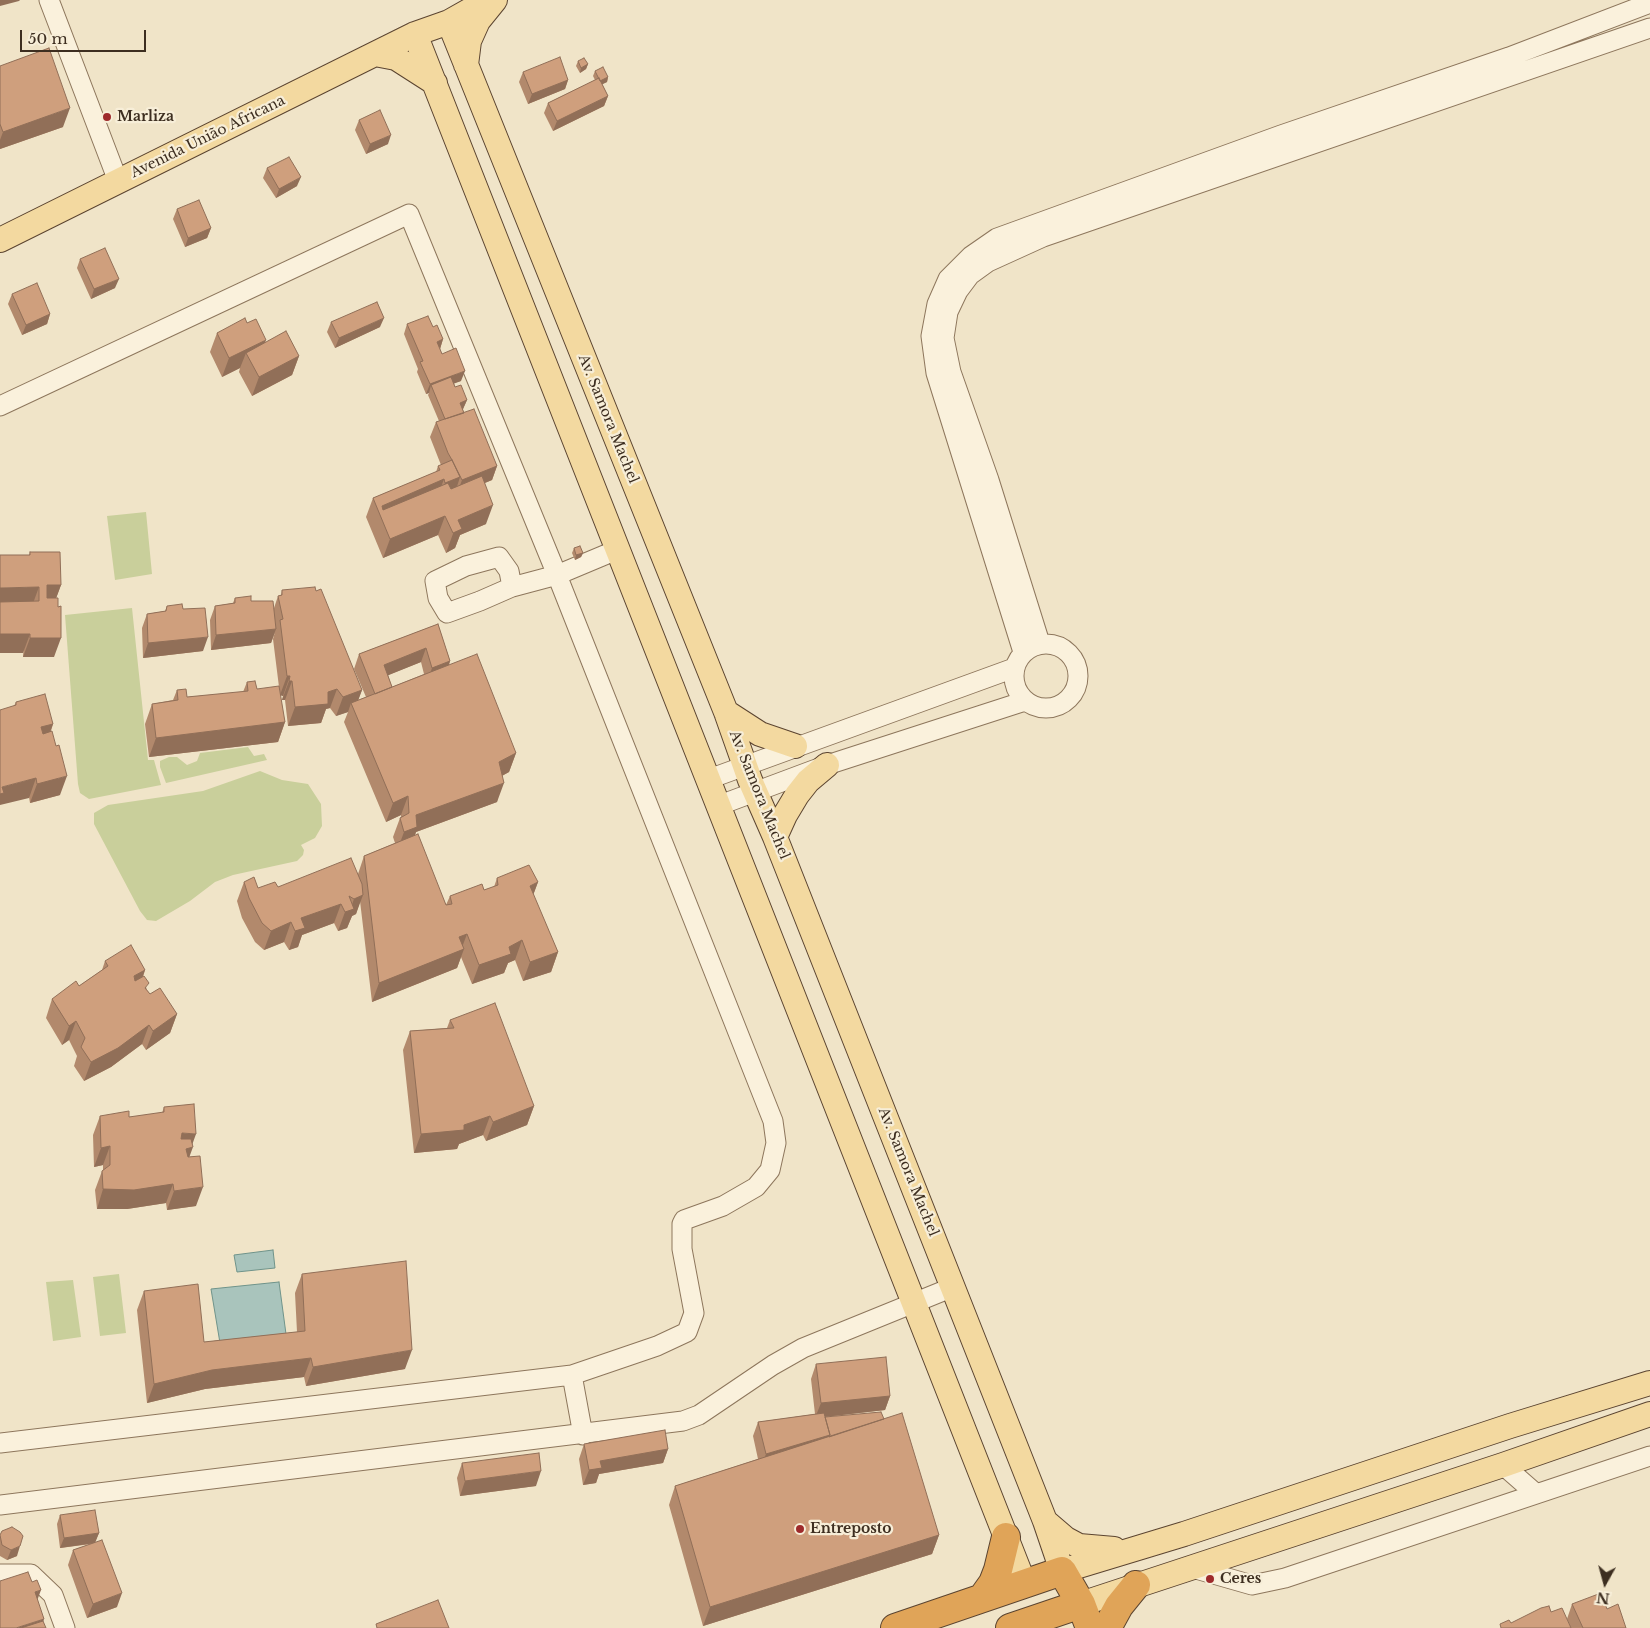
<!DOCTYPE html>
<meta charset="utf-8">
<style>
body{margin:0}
#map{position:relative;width:1650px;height:1628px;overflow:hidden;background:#f0e4c8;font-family:"Libre Baskerville",serif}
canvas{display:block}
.north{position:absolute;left:1580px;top:1558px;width:50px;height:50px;-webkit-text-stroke:4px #f7eed8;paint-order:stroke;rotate:187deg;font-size:14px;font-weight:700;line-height:20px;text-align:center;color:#3d2e20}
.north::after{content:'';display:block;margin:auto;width:18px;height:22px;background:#3d2e20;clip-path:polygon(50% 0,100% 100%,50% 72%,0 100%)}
.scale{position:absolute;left:20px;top:30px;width:126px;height:22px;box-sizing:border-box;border:2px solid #3d2e20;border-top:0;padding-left:6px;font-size:15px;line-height:18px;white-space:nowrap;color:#3d2e20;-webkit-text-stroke:4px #f7eed8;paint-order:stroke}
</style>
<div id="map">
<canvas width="1650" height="1628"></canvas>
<div class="north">N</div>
<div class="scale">50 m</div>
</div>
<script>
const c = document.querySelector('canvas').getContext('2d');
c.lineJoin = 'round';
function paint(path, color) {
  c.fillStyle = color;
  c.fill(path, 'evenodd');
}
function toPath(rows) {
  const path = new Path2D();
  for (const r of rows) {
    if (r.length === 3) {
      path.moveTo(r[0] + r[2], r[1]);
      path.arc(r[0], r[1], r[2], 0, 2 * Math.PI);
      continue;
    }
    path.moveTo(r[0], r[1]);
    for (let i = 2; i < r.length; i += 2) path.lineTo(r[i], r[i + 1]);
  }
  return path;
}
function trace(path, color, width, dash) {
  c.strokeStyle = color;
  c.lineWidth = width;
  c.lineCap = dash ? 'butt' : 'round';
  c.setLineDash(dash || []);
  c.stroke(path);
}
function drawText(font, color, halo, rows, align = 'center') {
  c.font = font + ' "Libre Baskerville",serif';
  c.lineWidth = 4.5;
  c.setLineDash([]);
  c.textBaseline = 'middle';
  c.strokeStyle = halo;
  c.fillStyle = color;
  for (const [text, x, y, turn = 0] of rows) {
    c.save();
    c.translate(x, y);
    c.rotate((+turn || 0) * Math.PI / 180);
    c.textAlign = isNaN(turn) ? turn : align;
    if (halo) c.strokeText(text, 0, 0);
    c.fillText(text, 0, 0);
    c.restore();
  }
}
const green = toPath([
 [146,512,152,574,115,580,107,516],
 [132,608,148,760,154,760,161,785,89,799,80,793,78,784,65,615],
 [248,747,254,756,264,754,267,760,166,783,160,767,160,761,169,757,177,757,187,765,197,761,200,753],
 [260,771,282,780,308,784,321,804,322,826,315,838,301,845,304,850,303,855,297,861,233,875,215,882,190,901,156,921,147,920,140,911,94,824,94,813,108,805,203,791],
 [119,1274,126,1333,100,1336,93,1277],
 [73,1280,81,1337,53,1341,46,1282]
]);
const water = toPath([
 [273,1250,275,1268,237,1272,234,1255,273,1250],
 [279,1282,286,1334,220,1343,211,1289,279,1282]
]);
const minor = toPath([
 [49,0,118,181],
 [0,406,409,214,557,575,773,1121,776,1143,770,1170,756,1187,723,1206,684,1220,682,1224,682,1249,694,1313,687,1332,657,1346,572,1375,0,1443],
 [512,587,509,571,499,557,466,566,435,581,438,598,447,613,480,601,512,587,557,575,619,549],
 [1040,643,989,480,951,372,944,338,948,312,958,291,970,275,988,262,1043,237,1650,28],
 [1046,676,32],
 [1023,652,936,373,931,336,937,304,948,279,971,256,997,238,1281,135,1509,57,1650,3],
 [709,779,1014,668],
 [720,805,827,765,1025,701],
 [572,1375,583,1435],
 [1503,1465,1535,1493],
 [0,1505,683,1421,699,1415,773,1365,803,1348,953,1287],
 [1189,1567,1252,1585,1285,1578,1650,1456],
 [0,1574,31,1574,53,1595,65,1628]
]);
const major = toPath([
 [449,22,726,712,750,780,775,837,1045,1521,1062,1571,1184,1534,1510,1426,1650,1383],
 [415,34,1024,1583],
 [375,54,396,58,435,83],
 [466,65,469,41,478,21,495,0],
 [0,240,415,34,449,22,488,0],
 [726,712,760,734,795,746],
 [775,837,785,815,797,795,808,781,827,765],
 [1045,1521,1066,1539,1079,1546,1114,1549],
 [1081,1604,1503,1465,1650,1414]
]);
const highway = toPath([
 [983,1597,993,1583,998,1570,1006,1537],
 [895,1628,1062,1571,1081,1604,1090,1628],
 [1010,1628,1081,1604],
 [1107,1628,1119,1606,1136,1585]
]);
const wall = toPath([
 [578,61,588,64,586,69,580,73,576,66],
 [0,66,63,127,0,149],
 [595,71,608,77,607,82,602,84,608,96,604,106,553,131,544,113,548,103,595,80,593,76],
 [523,72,568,80,565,89,528,104,519,82],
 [359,120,388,144,366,154,355,130],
 [267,168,297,186,276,198,263,178],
 [177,209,211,228,207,238,185,247,173,219],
 [80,259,115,288,91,299,77,268],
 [12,294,50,314,47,324,22,335,8,304],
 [331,322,380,327,335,348,327,332],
 [247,323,265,342,299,356,292,375,252,396,239,372,240,368,222,377,210,352,217,333],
 [407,324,433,327,443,339,440,349,442,354,461,381,454,383,455,387,467,400,463,409,463,410,464,413,497,466,492,480,485,483,486,524,460,535,455,548,446,553,438,535,383,558,366,517,373,498,436,472,438,466,441,465,430,437,436,422,439,421,428,395,429,393,426,394,417,372,418,369,404,334],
 [574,548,583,553,581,557,575,560,572,553],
 [30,552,61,585,56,598,54,657,23,657,29,555],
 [282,590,316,591,362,690,358,700,366,697,354,669,359,654,438,624,450,661,449,665,516,753,509,772,502,776,497,802,416,832,415,835,446,905,450,896,484,890,494,887,497,878,538,882,533,895,558,952,551,972,523,981,515,960,508,963,504,973,472,984,461,957,457,968,372,1002,360,901,356,914,352,916,347,928,338,931,334,923,302,935,298,947,289,950,284,942,264,950,255,942,242,918,237,901,244,882,258,888,278,887,358,874,364,856,395,843,393,837,400,818,401,817,401,815,386,822,344,722,348,712,336,716,330,708,326,709,321,723,288,726,285,700,282,700,283,696,280,695,273,639,275,632,271,643,211,650,210,620,215,606,233,603,235,598,251,601,274,608,278,596,281,595],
 [421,662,424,674,392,687,388,675],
 [167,606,183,609,203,651,143,658,142,628,147,614,165,611],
 [247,682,257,689,285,722,278,742,149,757,145,724,152,704,173,700,177,690,187,697,243,692],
 [16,702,53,724,51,731,60,795,30,803,14,706],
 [105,961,145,970,143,977,147,990,150,994,177,1014,170,1033,146,1050,142,1044,111,1067,84,1081,74,1066,77,1056,69,1040,62,1045,46,1018,52,999,79,986,102,970],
 [450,1020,534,1106,527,1125,486,1141,483,1135,459,1144,457,1149,414,1153,403,1050,410,1031,447,1028],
 [164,1107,192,1144,189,1157,196,1206,167,1210,166,1203,127,1209,97,1209,95,1190,102,1171,103,1170,103,1165,94,1167,93,1135,100,1116,129,1117,162,1113],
 [302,1274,405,1369,306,1386,304,1377,205,1389,147,1403,137,1310,144,1291,204,1342,297,1332,295,1293],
 [816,1364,890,1396,885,1410,825,1417,884,1419,939,1535,932,1554,703,1626,669,1505,675,1486,758,1459,753,1436,758,1422,815,1414,811,1379],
 [584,1444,668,1449,663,1463,599,1474,596,1483,583,1485,579,1459],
 [462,1463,536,1486,460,1496,457,1478],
 [60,1515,99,1533,95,1542,117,1607,87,1618,68,1565,73,1550,91,1544,60,1548,57,1524],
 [0,1535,17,1556,7,1560,0,1556],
 [1572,1604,1607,1609,1626,1628,1571,1628,1567,1619]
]);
const shadedWall = toPath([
 [0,0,20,0,19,1,0,6],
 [588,64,586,69,580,73,581,68],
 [608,77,607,82,599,86,600,81],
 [568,80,565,89,528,104,532,94],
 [608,96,604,106,553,131,557,121],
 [70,108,63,127,0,149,0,140,3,132],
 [391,135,388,144,366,154,370,144],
 [301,177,297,186,276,198,279,189],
 [211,228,207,238,185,247,188,238],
 [119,279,115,288,91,299,94,289],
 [50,314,47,324,22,335,26,325],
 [384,318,380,327,335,348,339,338],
 [443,339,440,349,437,342],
 [266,340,259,359,246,353,240,368,222,377,229,358],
 [299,356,292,375,252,396,259,377],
 [465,371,461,381,434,391,431,385,429,393,426,394,430,384],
 [467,400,463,409,456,412,460,403],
 [497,466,492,480,457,494,462,480],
 [460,477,454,496,438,502,445,483],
 [444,479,437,498,379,513,382,506],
 [493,505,486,524,460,535,455,548,446,553,458,520],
 [445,516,438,535,383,558,390,539],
 [583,553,581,557,575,560,576,555],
 [47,585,61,585,54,604,40,604],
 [39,587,32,606,0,607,0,588],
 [276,629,271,643,211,650,216,635],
 [0,634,30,634,23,653,0,653],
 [208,637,203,651,143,658,148,643],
 [30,638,61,638,54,657,23,657],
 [426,648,421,662,379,679,384,665],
 [450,661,445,676,427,683,432,668],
 [287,676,290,676,283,696,280,695],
 [289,681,292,681,285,700,282,700],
 [337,689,330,708,326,709,321,723,288,726,295,707,328,692],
 [362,690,355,709,351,703,348,712,336,716,343,697],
 [285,722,278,742,149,757,156,738],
 [53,724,46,743,41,727],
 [516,753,509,772,492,781,499,762],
 [67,776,60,795,30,803,37,784],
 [36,778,29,798,0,805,0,794,2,787],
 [504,783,497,802,416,832,411,846,397,851,404,832,416,815],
 [408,796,401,815,386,822,393,803],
 [538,882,531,901,530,886],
 [363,895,356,914,352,916,347,928,338,931,345,912,350,910,354,899],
 [341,904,334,923,302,935,298,947,289,950,295,931,301,918],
 [291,922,284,942,264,950,271,931],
 [467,934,461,950,464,949,457,968,372,1002,379,983,459,937],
 [522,940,515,960,508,963,504,973,472,984,479,965,509,947],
 [558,952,551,972,523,981,530,962],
 [145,970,138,989,134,976],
 [177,1014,170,1033,146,1050,153,1031],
 [76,1021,69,1040,62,1045,69,1026],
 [149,1025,142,1044,111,1067,84,1081,91,1062],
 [534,1106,527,1125,486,1141,493,1122],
 [490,1116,483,1135,459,1144,457,1149,414,1153,421,1134,464,1125],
 [182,1133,196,1134,191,1148,193,1147,186,1166,175,1152],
 [110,1146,103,1165,94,1167,101,1148],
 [173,1184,166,1203,127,1209,97,1209,103,1189],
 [203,1187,196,1206,167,1210,174,1191],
 [412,1350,405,1369,306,1386,313,1367],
 [311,1358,304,1377,205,1389,147,1403,154,1384,212,1370],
 [890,1396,885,1410,815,1418,821,1403],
 [830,1435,825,1449,760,1469,766,1454],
 [668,1449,663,1463,599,1474,596,1483,583,1485,589,1470,600,1461],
 [541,1471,536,1486,460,1496,465,1481],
 [99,1533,95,1543,60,1548,64,1538],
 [939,1535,932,1554,703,1626,710,1607],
 [20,1546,17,1556,7,1560,11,1550],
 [41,1590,34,1609,35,1592],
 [122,1593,117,1607,87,1618,93,1604],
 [44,1619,41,1628,16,1628]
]);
const building = toPath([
 [49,48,70,108,3,132,0,124,0,66,49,48],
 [560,57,568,80,532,94,523,72,560,57],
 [584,58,588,64,581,68,578,61,584,58],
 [603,67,608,77,600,81,595,71,603,67],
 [599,78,608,96,557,121,548,103,599,78],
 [380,110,391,135,370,144,359,120,380,110],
 [289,157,301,177,279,189,267,168,289,157],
 [199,200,211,228,188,238,177,209,199,200],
 [105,248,119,279,94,289,80,259,105,248],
 [37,283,50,314,26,325,12,294,37,283],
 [377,302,384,318,339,338,331,322,377,302],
 [428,316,433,327,437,325,443,339,437,342,442,354,456,348,465,371,430,384,420,362,423,361,407,324,428,316],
 [245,318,247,323,256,319,266,340,229,358,217,333,245,318],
 [286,331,299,356,259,377,246,353,286,331],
 [451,377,455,387,461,385,467,400,460,403,464,413,445,419,431,385,451,377],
 [474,409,497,466,462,480,452,460,448,453,436,422,474,409],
 [452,460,460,477,445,483,444,479,382,506,383,510,448,483,451,489,482,476,493,505,458,520,462,529,453,533,445,516,390,539,373,498,440,470,438,466,452,460],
 [580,546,583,553,576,555,574,548,580,546],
 [30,552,60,552,61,585,47,585,47,598,58,598,58,607,61,606,61,638,30,638,30,634,0,634,0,602,39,601,39,587,0,588,0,555,30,555,30,552],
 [315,587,316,591,321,589,362,690,343,697,337,689,328,692,328,704,295,707,292,681,289,681,290,676,287,676,280,620,283,619,278,596,282,595,282,590,315,587],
 [251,596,251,601,273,601,276,629,216,635,215,606,235,603,235,598,251,596],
 [182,604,183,609,205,608,208,637,148,643,147,614,166,611,167,606,182,604],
 [438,624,450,661,432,668,426,648,384,665,392,687,375,694,359,654,438,624],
 [477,654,516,753,499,762,504,783,416,815,417,827,404,832,400,818,409,813,408,796,393,803,351,703,477,654],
 [255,681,257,689,279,686,285,722,156,738,152,704,178,700,177,690,186,689,187,697,248,691,247,682,255,681],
 [45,694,53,724,41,727,43,734,52,731,56,746,59,745,67,776,37,784,36,778,2,787,4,793,0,794,0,710,16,705,16,702,45,694],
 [418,834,446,905,452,904,450,896,482,884,484,890,498,885,497,878,529,865,538,882,530,886,558,952,530,962,522,940,509,947,511,954,479,965,467,934,459,937,464,949,379,983,364,856,418,834],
 [351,858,362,884,363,895,354,899,349,896,354,909,345,912,341,904,301,918,305,928,295,931,291,922,271,931,262,923,249,898,244,882,254,877,258,888,275,882,278,887,351,858],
 [131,945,145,970,134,976,135,981,144,976,149,983,145,988,150,994,160,988,177,1014,153,1031,149,1025,118,1048,91,1062,81,1047,85,1038,76,1021,69,1026,52,999,76,981,79,986,108,966,105,961,131,945],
 [495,1003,534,1106,493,1122,490,1116,464,1125,464,1130,421,1134,410,1031,454,1028,450,1020,495,1003],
 [194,1104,196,1134,182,1133,181,1139,191,1139,193,1147,186,1149,188,1157,200,1156,203,1187,174,1191,173,1184,134,1190,103,1189,102,1171,110,1165,110,1146,101,1148,100,1116,129,1111,129,1117,164,1112,164,1107,194,1104],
 [406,1261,412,1350,313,1367,311,1358,212,1370,154,1384,144,1291,198,1284,204,1342,305,1331,302,1274,406,1261],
 [886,1357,890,1396,821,1403,816,1364,886,1357],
 [881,1412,884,1419,829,1437,830,1435,825,1417,881,1412],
 [824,1413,830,1435,766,1454,758,1422,824,1413],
 [902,1413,939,1535,710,1607,675,1486,902,1413],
 [665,1430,668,1449,600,1461,602,1468,589,1470,584,1444,665,1430],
 [539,1453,541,1471,465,1481,462,1463,539,1453],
 [95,1510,99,1533,64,1538,60,1515,95,1510],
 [12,1527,20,1532,23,1536,20,1546,11,1550,2,1545,0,1535,2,1531,12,1527],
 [102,1540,122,1593,93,1604,73,1550,102,1540],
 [28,1572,32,1582,37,1580,41,1590,35,1592,44,1619,16,1628,0,1628,0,1581,28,1572],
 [1601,1593,1607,1609,1618,1604,1626,1628,1583,1628,1572,1604,1601,1593],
 [438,1600,449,1628,377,1628,376,1624,438,1600],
 [1549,1606,1551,1612,1562,1608,1571,1628,1501,1628,1500,1624,1509,1620,1511,1623,1541,1608,1549,1606],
 [43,1621,46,1628,21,1628,43,1621]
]);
const markers = [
 [107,117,5,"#9e2a2b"],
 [800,1529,5,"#9e2a2b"],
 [1210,1579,5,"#9e2a2b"]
];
const poiNames = [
 ["Marliza",117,117],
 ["Entreposto",810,1529],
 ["Ceres",1220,1579]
];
const streetNames = [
 ["Avenida União Africana",208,137,-26],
 ["Av. Samora Machel",608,419,68],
 ["Av. Samora Machel",759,795,68],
 ["Av. Samora Machel",908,1172,68]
];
paint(green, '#c9cf9b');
paint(water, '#a9c4bc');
trace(water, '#6f938a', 1);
trace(minor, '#8d765c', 21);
trace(major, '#5b4430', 26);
trace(highway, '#5b4430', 30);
trace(minor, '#faf1dc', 19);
trace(major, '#f3d9a0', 24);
trace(highway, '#e0a458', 28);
paint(wall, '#b2896c');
paint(shadedWall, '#916f58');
paint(building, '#cf9f7d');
trace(building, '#916f58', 1);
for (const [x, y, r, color] of markers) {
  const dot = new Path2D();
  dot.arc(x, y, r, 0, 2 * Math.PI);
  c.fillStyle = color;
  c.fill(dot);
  trace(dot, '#f7eed8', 2);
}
drawText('bold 14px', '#3d2e20', '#f7eed8', poiNames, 'left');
drawText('14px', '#3d2e20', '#f7eed8', streetNames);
</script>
